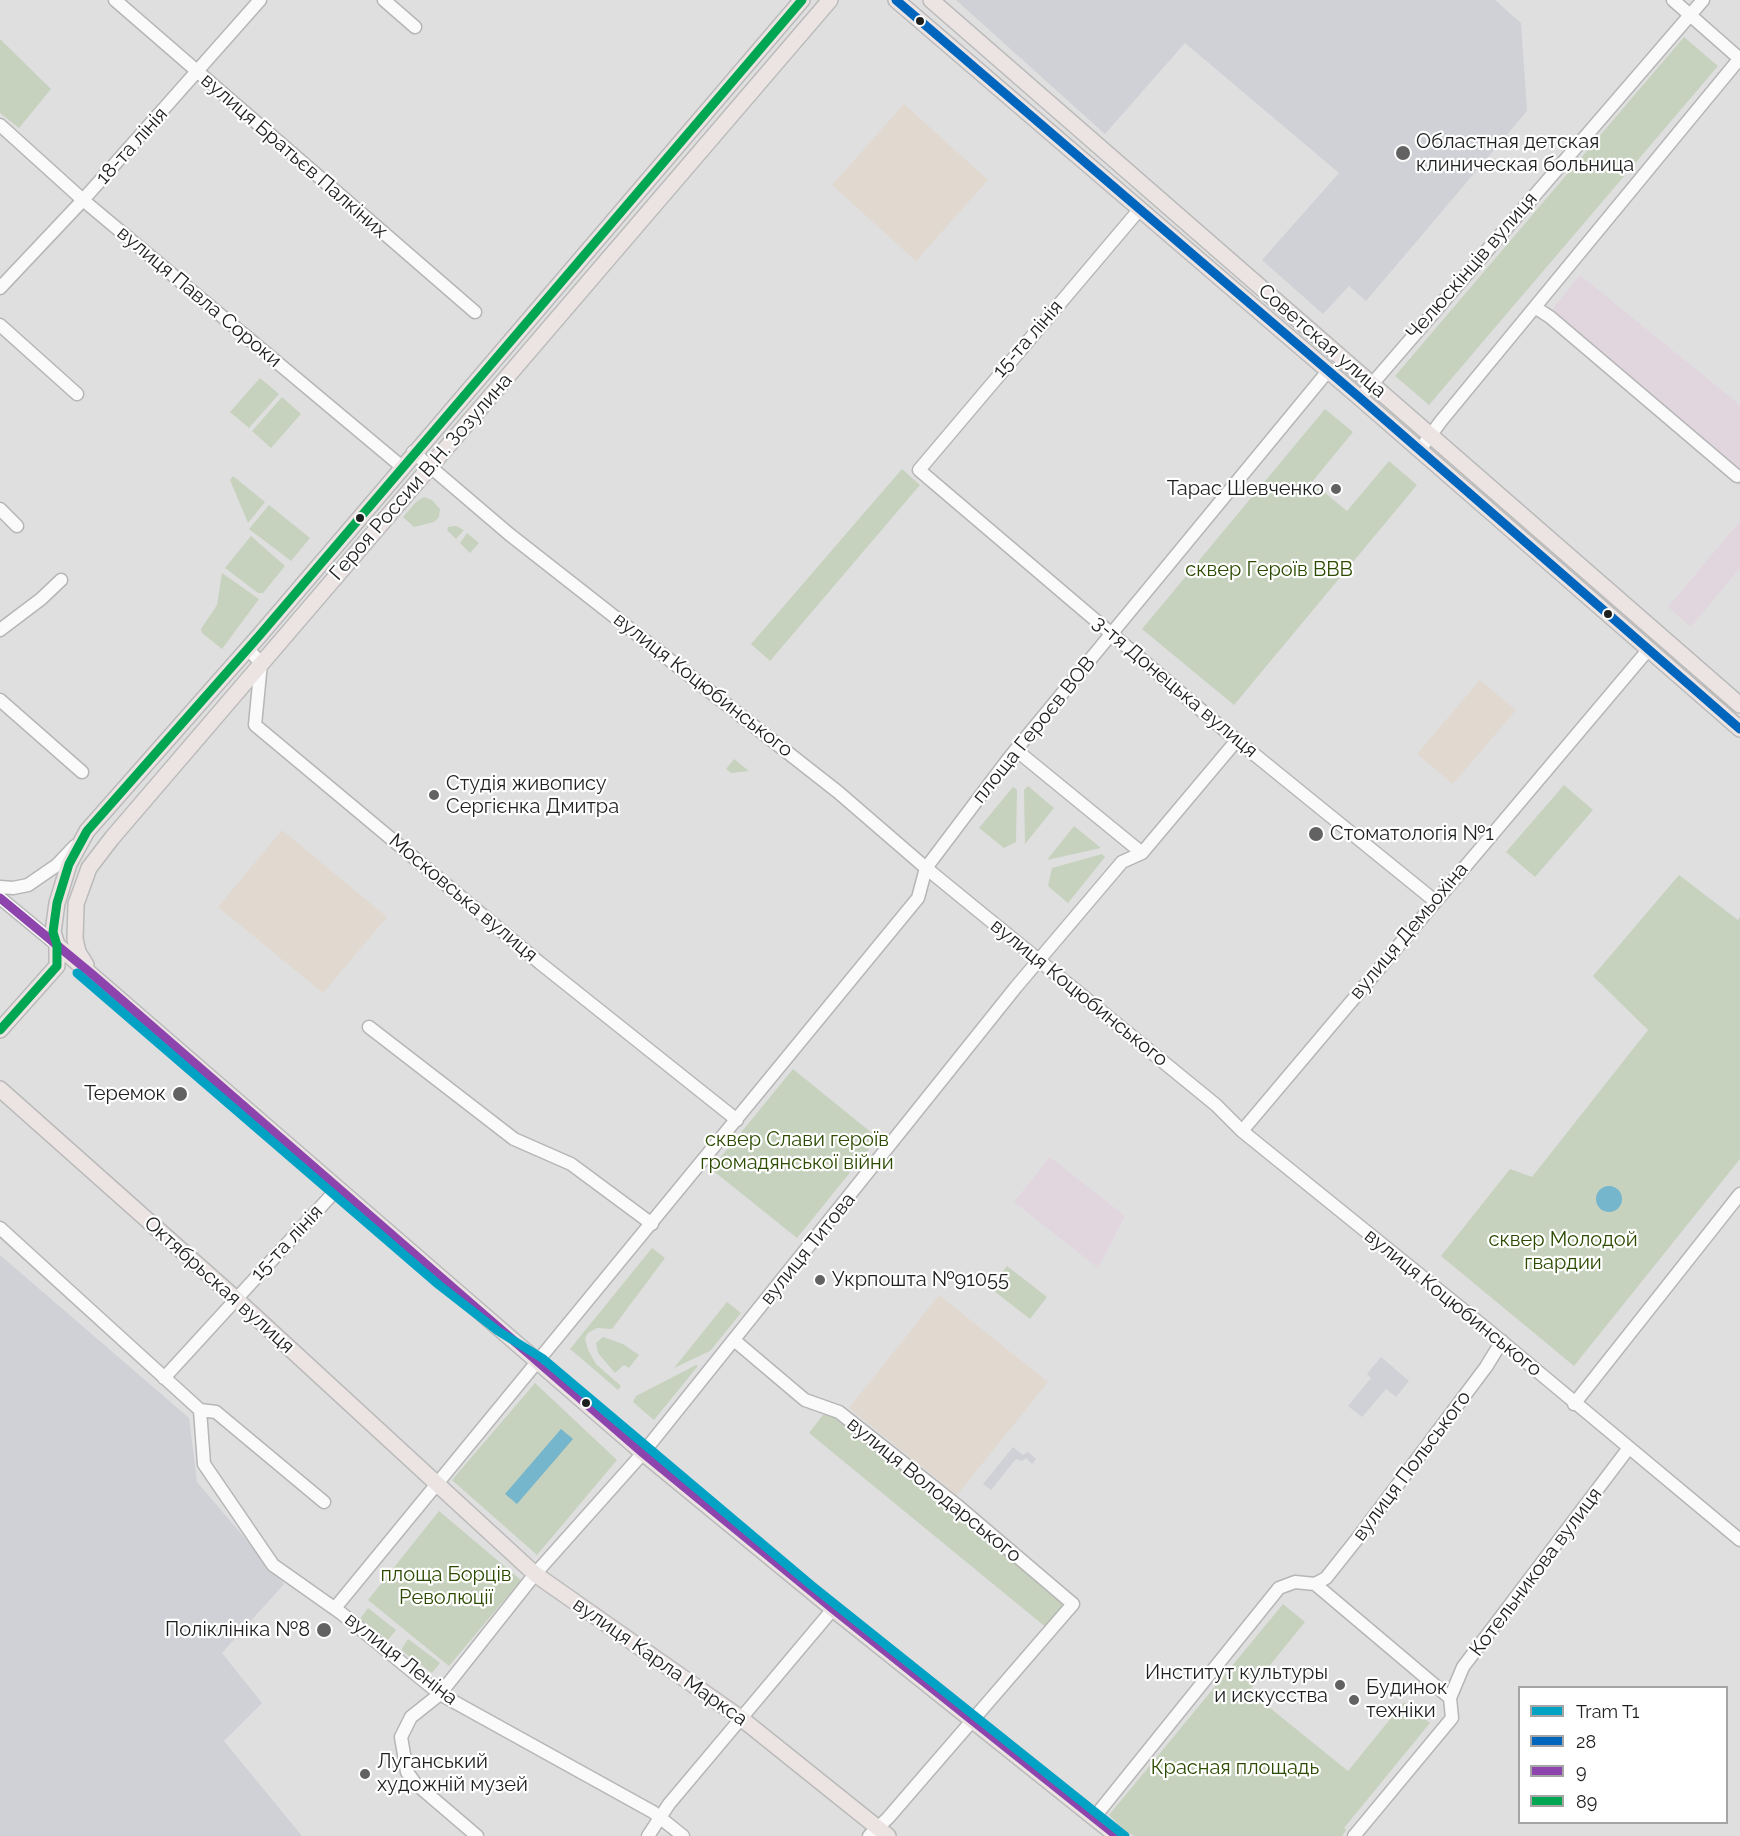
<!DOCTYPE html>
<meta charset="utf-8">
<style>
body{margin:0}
#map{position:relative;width:1740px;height:1836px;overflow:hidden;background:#dfdfe0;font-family:Raleway,sans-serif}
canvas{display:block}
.legend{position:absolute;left:1518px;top:1686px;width:210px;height:138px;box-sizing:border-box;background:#fff;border:2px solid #a5a5a5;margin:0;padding:8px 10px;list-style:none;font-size:18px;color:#1e1f1f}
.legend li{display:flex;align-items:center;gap:12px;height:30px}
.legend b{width:30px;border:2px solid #a5a5a5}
</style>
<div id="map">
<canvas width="1740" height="1836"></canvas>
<ul class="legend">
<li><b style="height:8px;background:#02a2c5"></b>Tram T1</li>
<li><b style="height:8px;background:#0065bd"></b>28</li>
<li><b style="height:8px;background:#8e44ad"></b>9</li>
<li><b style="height:8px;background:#00a651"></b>89</li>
</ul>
</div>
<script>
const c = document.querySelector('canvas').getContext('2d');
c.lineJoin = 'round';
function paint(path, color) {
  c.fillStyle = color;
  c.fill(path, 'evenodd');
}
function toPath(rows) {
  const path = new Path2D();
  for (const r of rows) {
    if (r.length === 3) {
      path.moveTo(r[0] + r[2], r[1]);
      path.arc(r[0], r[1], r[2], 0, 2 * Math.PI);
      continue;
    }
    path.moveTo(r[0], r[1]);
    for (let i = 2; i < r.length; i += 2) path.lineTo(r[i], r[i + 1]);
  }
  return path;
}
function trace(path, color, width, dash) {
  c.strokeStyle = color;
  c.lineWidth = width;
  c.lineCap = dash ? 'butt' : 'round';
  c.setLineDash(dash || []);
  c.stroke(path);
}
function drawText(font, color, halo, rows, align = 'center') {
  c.font = font + ' Raleway,sans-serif';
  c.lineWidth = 4.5;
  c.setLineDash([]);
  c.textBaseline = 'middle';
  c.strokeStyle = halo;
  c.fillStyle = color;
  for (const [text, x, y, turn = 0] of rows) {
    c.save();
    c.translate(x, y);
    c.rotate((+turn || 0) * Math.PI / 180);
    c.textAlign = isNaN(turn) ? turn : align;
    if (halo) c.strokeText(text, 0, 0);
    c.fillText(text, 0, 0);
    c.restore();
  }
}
const commercial = toPath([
 [1580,275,1740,405,1740,487,1543,321],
 [1740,521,1740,568,1691,627,1668,607],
 [1050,1157,1125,1216,1098,1268,1014,1202]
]);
const built = toPath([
 [956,0,1495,0,1521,23,1527,111,1366,301,1349,286,1323,314,1262,260,1339,173,1185,43,1105,134],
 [0,1255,189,1418,197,1482,284,1584,222,1653,262,1703,224,1741,302,1836,0,1836],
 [1381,1357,1409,1381,1396,1397,1386,1389,1362,1417,1348,1406,1371,1378,1367,1374],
 [1013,1447,1023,1455,1028,1452,1036,1459,1032,1464,1026,1458,1022,1461,1016,1459,991,1490,983,1484]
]);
const education = toPath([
 [904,104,988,180,916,261,832,185],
 [1480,680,1516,710,1453,784,1417,754],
 [282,830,387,917,323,993,218,907],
 [939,1295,1048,1382,957,1495,849,1408]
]);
const green = toPath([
 [1684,37,1718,66,1429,405,1395,376],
 [0,39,51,89,19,128,0,113],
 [260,378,279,394,249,428,230,412],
 [282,397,301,414,271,448,252,431],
 [1325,409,1353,432,1312,482,1347,511,1389,461,1417,485,1234,705,1142,629],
 [902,469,920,485,770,661,751,644],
 [233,476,265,502,248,523,230,480],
 [424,497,432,500,440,509,439,517,434,522,414,527,403,517,416,502],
 [269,505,310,538,291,561,249,529],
 [456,526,464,530,456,539,447,530,448,527],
 [467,533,479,543,470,553,460,543],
 [251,536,285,566,263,593,258,593,225,568],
 [222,573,259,599,222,649,202,633,201,629,217,605],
 [734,759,749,771,731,773,726,769],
 [1564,785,1593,810,1535,877,1506,852],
 [1028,786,1054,808,1025,844,1024,790],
 [1013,787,1017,790,1016,842,1004,848,979,828],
 [1074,826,1101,848,1047,860],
 [1102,854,1105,857,1068,903,1048,886,1052,868],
 [1679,875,1738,920,1740,917,1740,1159,1574,1366,1441,1256,1510,1169,1532,1177,1648,1030,1593,976],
 [793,1069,878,1138,797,1238,711,1169],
 [652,1248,665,1258,612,1329,597,1328,588,1333,585,1338,588,1350,596,1364,621,1386,618,1390,570,1349],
 [1007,1266,1047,1297,1030,1319,990,1288],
 [727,1302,741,1313,710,1351,674,1368],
 [603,1337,623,1344,639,1355,629,1368,624,1365,615,1373,598,1353,596,1343],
 [696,1365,698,1366,654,1420,633,1402,636,1396],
 [535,1383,617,1460,537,1555,452,1480],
 [829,1407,1069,1605,1048,1629,809,1433],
 [439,1511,521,1580,449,1666,368,1600],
 [1283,1604,1305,1622,1249,1691,1348,1771,1404,1702,1430,1723,1344,1828,1346,1830,1342,1836,1135,1836,1126,1832,1109,1815],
 [368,1608,396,1630,388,1640,360,1619],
 [408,1639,440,1663,432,1673,401,1650]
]);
const water = toPath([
 [1609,1199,13],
 [561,1429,573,1439,517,1504,505,1494]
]);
const minor = toPath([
 [115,0,475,312],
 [384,0,415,27],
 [1673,0,1740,59],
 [0,125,83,200,401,466],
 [1139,210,919,470,1228,733,1435,901],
 [0,288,83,200,260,0],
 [1536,308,1550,317,1737,476],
 [0,325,77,394],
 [1360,398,1703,0],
 [1419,451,1441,421,1740,58],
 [413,452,509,534,838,792,926,868,1216,1105,1242,1131,1488,1330,1740,1540],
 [0,509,17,526],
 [0,630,41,599,61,580],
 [247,648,261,663,255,725,540,963,737,1120],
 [0,700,82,772],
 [1016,750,1142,853],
 [0,887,13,888,28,885,57,865,75,846],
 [0,898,57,945],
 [369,1027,514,1139,571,1164,652,1224],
 [1242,1131,1648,650],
 [0,1228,200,1410],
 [734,1340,805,1400,839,1412,959,1507,1073,1604,888,1818,869,1836],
 [164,1378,338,1188],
 [1574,1404,1740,1194],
 [200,1410,204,1464,273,1565,341,1613,440,1694,653,1812,683,1836],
 [200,1410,216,1412,324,1502],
 [1315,1584,1326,1578,1357,1539,1486,1367,1502,1341],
 [1315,1584,1450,1698],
 [335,1608,913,904,918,898,926,868,1009,758,1328,371],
 [1091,1816,1097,1814,1279,1588,1295,1582,1315,1584],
 [477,1836,415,1783,407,1772,401,1737,411,1717,440,1694,535,1574,643,1453,1016,987,1122,862,1142,853,1237,740],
 [648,1836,669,1804,833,1609],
 [1354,1836,1452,1718,1450,1698,1463,1667,1628,1449]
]);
const major = toPath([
 [896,0,1360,398,1740,729],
 [931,0,1740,705],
 [57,945,643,1453,833,1609,1117,1836],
 [86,965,78,952,75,939,76,904,89,868,112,838,830,0],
 [0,1030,57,966,57,945,53,932,57,903,69,864,87,831,259,636,802,0],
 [0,1089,235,1298,535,1574,742,1719,888,1836]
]);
const bus1 = toPath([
 [896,0,1360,398,1740,729]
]);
const bus2 = toPath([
 [0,898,93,975,643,1453,833,1609,1117,1836]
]);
const bus3 = toPath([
 [0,1030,57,966,57,945,53,932,57,903,69,864,87,831,259,636,802,0]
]);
const tram1 = toPath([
 [77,973,439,1285,498,1331,542,1358,811,1585,1125,1836]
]);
const markers = [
 [920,21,5,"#1e1f1f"],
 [1403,153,8,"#626263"],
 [1336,489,6,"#626263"],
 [360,518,5,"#1e1f1f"],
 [1608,614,5,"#1e1f1f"],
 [434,795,6,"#626263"],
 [1316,834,8,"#626263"],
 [180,1094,8,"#626263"],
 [820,1280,6,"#626263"],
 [586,1403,5,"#1e1f1f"],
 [324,1630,8,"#626263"],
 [1340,1685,6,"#626263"],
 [1354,1700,6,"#626263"],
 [365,1774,6,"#626263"]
];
const poiNames = [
 ["Областная детская",1416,142],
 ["клиническая больница",1416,165],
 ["Тарас Шевченко",1324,489,"right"],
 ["Студія живопису",446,784],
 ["Сергієнка Дмитра",446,807],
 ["Стоматологія №1",1330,834],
 ["Теремок",166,1094,"right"],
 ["Укрпошта №91055",832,1280],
 ["Поліклініка №8",310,1630,"right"],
 ["Институт культуры",1328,1673,"right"],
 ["и искусства",1328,1696,"right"],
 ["Будинок",1366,1688],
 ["техніки",1366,1711],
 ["Луганський",377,1762],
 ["художній музей",377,1785]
];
const streetNames = [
 ["18-та лінія",132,146,-48],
 ["вулиця Братьєв Палкіних",294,156,41],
 ["Челюскінців вулиця",1472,266,-49],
 ["вулиця Павла Сороки",199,297,40],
 ["15-та лінія",1028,339,-49],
 ["Советская улица",1322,341,41],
 ["Героя России В.Н. Зозулина",421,477,-49],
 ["вулиця Коцюбинського",703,685,38],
 ["3-тя Донецька вулиця",1175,687,40],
 ["площа Героєв ВОВ",1034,730,-51],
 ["Московська вулиця",463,898,40],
 ["вулиця Демьохіна",1409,931,-50],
 ["вулиця Коцюбинського",1079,993,39],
 ["15-та лінія",287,1243,-47],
 ["вулиця Титова",808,1249,-51],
 ["Октябрьская вулиця",219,1285,42],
 ["вулиця Коцюбинського",1453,1303,39],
 ["вулиця Польського",1412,1466,-53],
 ["вулиця Володарського",934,1490,39],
 ["Котельникова вулиця",1536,1572,-53],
 ["вулиця Леніна",401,1659,38],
 ["вулиця Карла Маркса",660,1662,35]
];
const parkNames = [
 ["сквер Героїв ВВВ",1269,570],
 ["сквер Слави героїв",797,1140],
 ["громадянської війни",797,1163],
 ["сквер Молодой",1563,1240],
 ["гвардии",1563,1263],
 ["площа Борців",446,1575],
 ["Революції",446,1598],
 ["Красная площадь",1235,1768]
];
paint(commercial, '#e1d6de');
paint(built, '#cfd1d6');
paint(education, '#e1d8cf');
paint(green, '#c6d2bd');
paint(water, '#75b6cc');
trace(minor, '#b6b6b7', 15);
trace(major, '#bababa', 18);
trace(minor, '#fafafa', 12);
trace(major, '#ebe4e3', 15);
trace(bus1, '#0065bd', 9);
trace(bus2, '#8e44ad', 9);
trace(bus3, '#00a651', 9);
trace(tram1, '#02a2c5', 9);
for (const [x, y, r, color] of markers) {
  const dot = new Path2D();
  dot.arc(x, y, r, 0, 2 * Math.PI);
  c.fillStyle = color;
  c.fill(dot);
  trace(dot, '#fff', 2);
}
drawText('20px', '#1e1f1f', '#fff', poiNames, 'left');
drawText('20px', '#1e1f1f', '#fff', streetNames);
drawText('20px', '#2c4b01', '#fff', parkNames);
</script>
